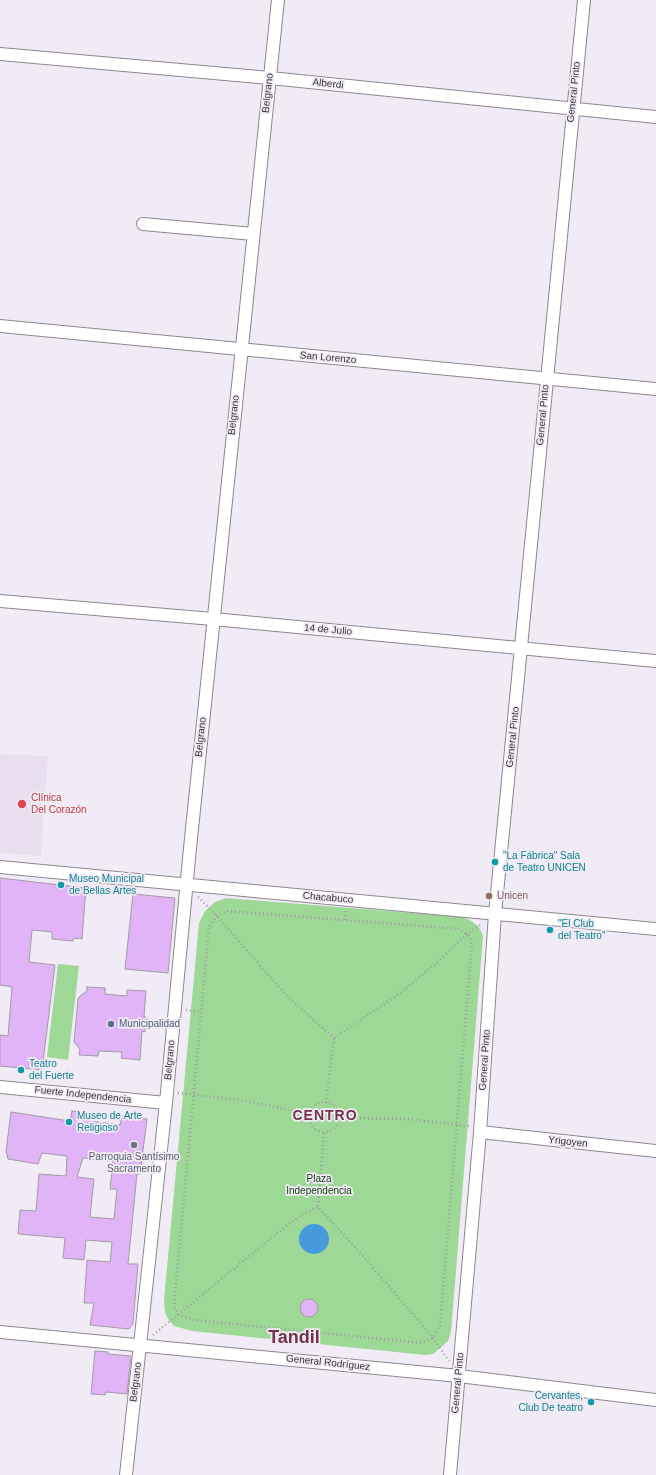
<!DOCTYPE html>
<meta charset="utf-8">
<style>
body{margin:0}
canvas{display:block;background:#f1ebf5}
</style>
<canvas width="656" height="1475"></canvas>
<script>
const c = document.querySelector('canvas').getContext('2d');
c.lineJoin = 'round';
function paint(path, color) {
  c.fillStyle = color;
  c.fill(path, 'evenodd');
}
function toPath(rows) {
  const path = new Path2D();
  for (const r of rows) {
    if (r.length === 3) {
      path.moveTo(r[0] + r[2], r[1]);
      path.arc(r[0], r[1], r[2], 0, 2 * Math.PI);
      continue;
    }
    path.moveTo(r[0], r[1]);
    for (let i = 2; i < r.length; i += 2) path.lineTo(r[i], r[i + 1]);
  }
  return path;
}
function trace(path, color, width, dash) {
  c.strokeStyle = color;
  c.lineWidth = width;
  c.lineCap = dash ? 'butt' : 'round';
  c.setLineDash(dash || []);
  c.stroke(path);
}
function drawText(font, color, halo, rows, align = 'center') {
  c.font = font + ' Helvetica,sans-serif';
  c.lineWidth = 3.5;
  c.setLineDash([]);
  c.textBaseline = 'middle';
  c.strokeStyle = halo;
  c.fillStyle = color;
  for (const [text, x, y, turn = 0] of rows) {
    c.save();
    c.translate(x, y);
    c.rotate((+turn || 0) * Math.PI / 180);
    c.textAlign = isNaN(turn) ? turn : align;
    if (halo) c.strokeText(text, 0, 0);
    c.fillText(text, 0, 0);
    c.restore();
  }
}
const built = toPath([
 [0,754,48,756,41,856,0,853]
]);
const green = toPath([
 [226,898,462,917,470,920,479,927,483,936,451,1332,448,1341,433,1354,425,1355,192,1331,174,1326,168,1319,165,1312,164,1300,199,923,205,911,215,902],
 [58,964,79,966,68,1060,47,1057]
]);
const water = toPath([
 [314,1239,15]
]);
const building = toPath([
 [0,878,86,888,82,939,74,938,73,941,52,939,52,932,32,930,29,962,55,965,42,1070,0,1066,0,1035,8,1036,12,987,0,985,0,878],
 [133,894,175,898,168,973,125,969,133,894],
 [87,987,105,988,105,994,127,996,127,990,146,991,144,1017,146,1017,145,1032,142,1031,140,1060,121,1058,122,1052,99,1051,98,1056,79,1055,80,1049,74,1042,78,999,80,996,87,991,87,987],
 [72,1111,88,1113,90,1121,120,1125,122,1116,147,1119,140,1174,137,1174,128,1264,138,1264,133,1324,129,1329,90,1325,94,1303,84,1303,87,1260,110,1262,112,1242,86,1240,84,1260,63,1258,65,1238,18,1234,20,1210,36,1211,39,1174,66,1176,67,1156,42,1153,38,1164,8,1159,6,1151,11,1112,70,1121,72,1111],
 [83,1158,113,1161,110,1189,117,1189,114,1219,90,1217,94,1179,77,1177,83,1158],
 [309,1308,9],
 [95,1351,108,1352,108,1354,131,1356,127,1394,106,1392,105,1395,91,1394,95,1351]
]);
const path = toPath([
 [198,897,217,916,286,995,334,1038],
 [227,911,460,929,469,936,472,944,440,1326,433,1338,421,1343,194,1320,179,1315,174,1306,209,927,217,916,227,911],
 [345,920,346,910],
 [186,1010,201,1012],
 [334,1038,396,996,432,967,467,934,480,925],
 [178,1093,241,1100,310,1114],
 [324,1117,15],
 [326,1103,334,1038],
 [340,1118,407,1119,469,1126],
 [324,1133,318,1207,363,1256,433,1338,449,1361],
 [153,1335,281,1230,303,1214,318,1207]
]);
const minor = toPath([
 [0,54,270,78,656,117],
 [143,224,253,234],
 [0,326,656,389],
 [0,601,213,619,656,661],
 [0,867,656,929],
 [0,1087,166,1103],
 [480,1132,656,1151],
 [0,1332,459,1376,656,1400],
 [126,1475,166,1103,190,848,278,0],
 [450,1475,480,1132,495,914,584,0]
]);
const markers = [
 [22,804,5,"#e0444e"],
 [495,862,4,"#0f9aa8"],
 [61,885,4,"#0f9aa8"],
 [489,896,4,"#8d6e63"],
 [550,930,4,"#0f9aa8"],
 [111,1024,4,"#5c6f8a"],
 [21,1070,4,"#0f9aa8"],
 [69,1122,4,"#0f9aa8"],
 [134,1145,4,"#6b7280"],
 [591,1402,4,"#0f9aa8"]
];
const streetNames = [
 ["Alberdi",328,84,6],
 ["General Pinto",574,92,-84],
 ["Belgrano",268,93,-84],
 ["San Lorenzo",328,358,5],
 ["Belgrano",234,415,-84],
 ["General Pinto",543,415,-85],
 ["14 de Julio",328,630,5],
 ["Belgrano",201,737,-84],
 ["General Pinto",513,737,-84],
 ["Chacabuco",328,898,5],
 ["Belgrano",170,1060,-85],
 ["General Pinto",485,1060,-86],
 ["Fuerte Independencia",83,1095,6],
 ["Yrigoyen",568,1142,6],
 ["General Rodríguez",328,1363,6],
 ["Belgrano",136,1382,-83],
 ["General Pinto",458,1383,-85]
];
const healthNames = [
 ["Clínica",31,798],
 ["Del Corazón",31,810]
];
const cultureNames = [
 ["\"La Fábrica\" Sala",503,856],
 ["de Teatro UNICEN",503,868],
 ["Museo Municipal",69,879],
 ["de Bellas Artes",69,891],
 ["\"El Club",558,924],
 ["del Teatro\"",558,936],
 ["Teatro",29,1064],
 ["del Fuerte",29,1076],
 ["Museo de Arte",77,1116],
 ["Religioso",77,1128],
 ["Cervantes,",583,1396,"right"],
 ["Club De teatro",583,1408,"right"]
];
const educationNames = [
 ["Unicen",497,896]
];
const serviceNames = [
 ["Municipalidad",119,1024]
];
const worshipNames = [
 ["Parroquia Santísimo",134,1157],
 ["Sacramento",134,1169]
];
const parkNames = [
 ["Plaza",319,1179],
 ["Independencia",319,1191]
];
const districtNames = [
 ["CENTRO",325,1116]
];
const townNames = [
 ["Tandil",294,1338]
];
paint(built, '#eadff0');
paint(green, '#9dd897');
paint(water, '#4699db');
paint(building, '#e0b4f6');
trace(building, '#a19ba4', 1);
trace(minor, '#8d8790', 14);
trace(path, '#a09ba3', 2.5, [1, 3]);
trace(minor, '#fff', 12);
for (const [x, y, r, color] of markers) {
  const dot = new Path2D();
  dot.arc(x, y, r, 0, 2 * Math.PI);
  c.fillStyle = color;
  c.fill(dot);
  trace(dot, '#f1ebf5', 1.5);
}
drawText('10px', '#383539', '#f1ebf5', streetNames);
drawText('10px', '#be3a42', '#f1ebf5', healthNames, 'left');
drawText('10px', '#0d838f', '#f1ebf5', cultureNames, 'left');
drawText('10px', '#785e54', '#f1ebf5', educationNames, 'left');
drawText('10px', '#4e5e75', '#f1ebf5', serviceNames, 'left');
drawText('10px', '#5b616d', '#f1ebf5', worshipNames);
drawText('10px', '#0a3b07', '#f1ebf5', parkNames);
c.letterSpacing = '1px';
drawText('bold 14px', '#74314c', '#f1ebf5', districtNames);
c.letterSpacing = '0px';
drawText('bold 18px', '#74314c', '#f1ebf5', townNames);
</script>
